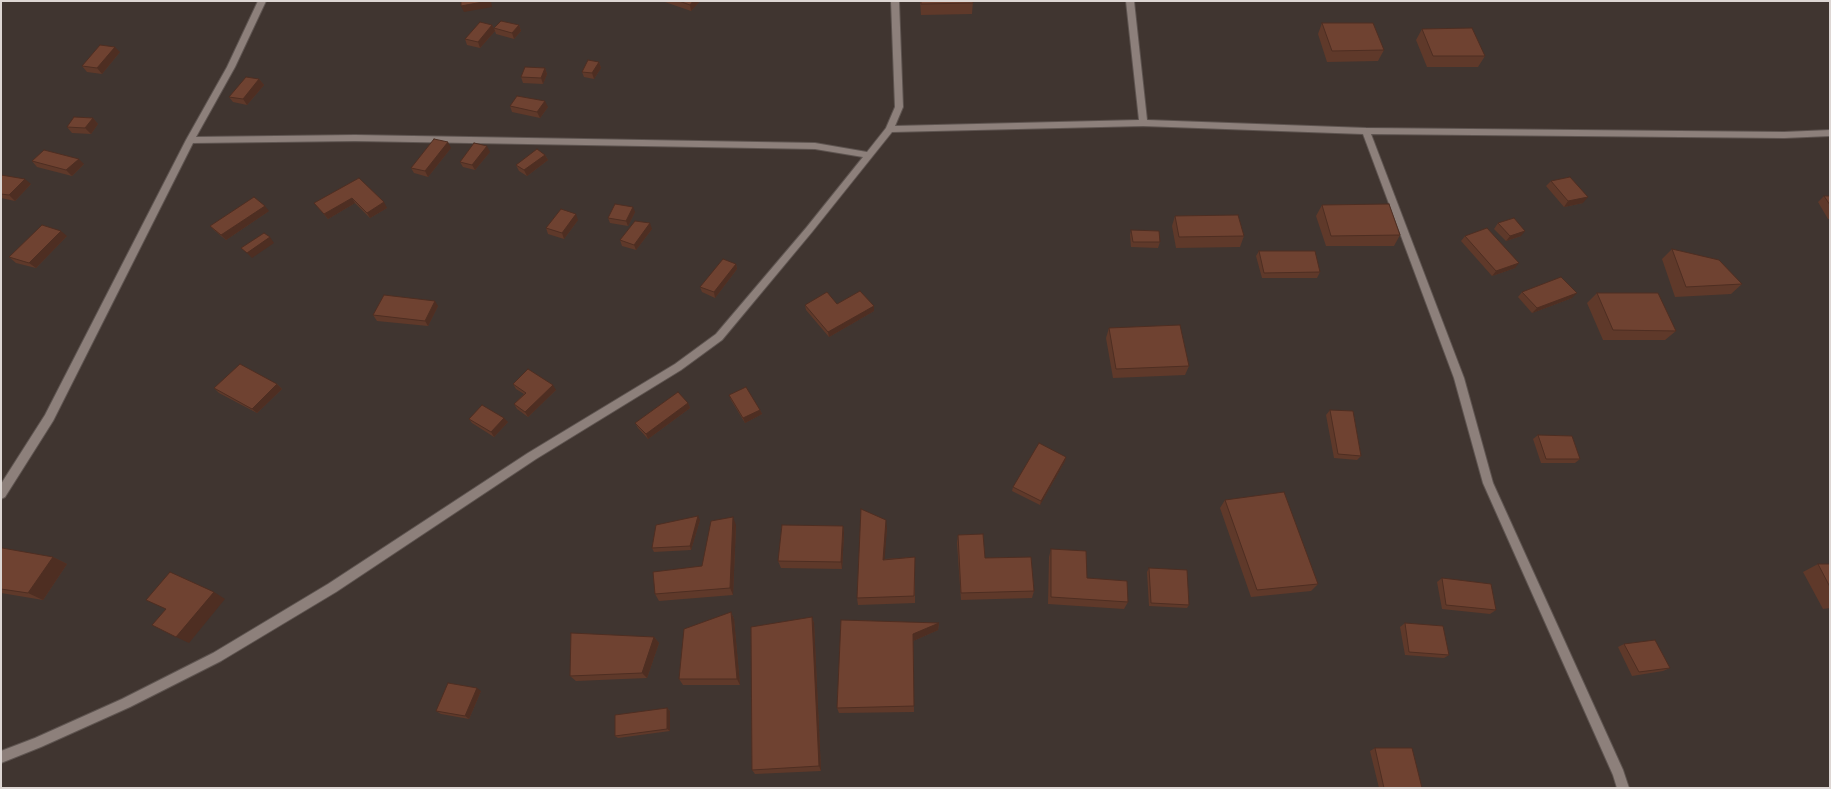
<!DOCTYPE html>
<style>
body{margin:0}
#map{position:relative;width:1831px;height:789px;overflow:hidden;background:#403530;font-family:Arial,sans-serif}
canvas{display:block}
.frame{position:absolute;inset:0;border:2px solid #ddd6d3;pointer-events:none}
</style>
<div id="map">
<canvas width="1831" height="789"></canvas>
<div class="frame"></div>
</div>
<script>
const c = document.querySelector('canvas').getContext('2d');
c.lineJoin = 'round';
function toPath(rows) {
  const path = new Path2D();
  for (const r of rows) {
    path.moveTo(r[0], r[1]);
    for (let i = 2; i < r.length; i += 2) path.lineTo(r[i], r[i + 1]);
  }
  return path;
}
function trace(path, color, width, dash) {
  c.strokeStyle = color;
  c.lineWidth = width;
  c.lineCap = dash ? 'butt' : 'round';
  c.setLineDash(dash || []);
  c.stroke(path);
}
function paint(path, color) {
  c.fillStyle = color;
  c.fill(path, 'evenodd');
}
const minor = toPath([
 [258,1,266,1,235,67,196,137,355,135,815,143,867,152,886,128,895,107,891,1,899,1,903,107,895,126,1139,120,1126,1,1134,1,1147,120,1366,128,1784,132,1830,130,1830,136,1784,138,1371,134,1464,378,1493,483,1623,770,1629,788,1617,788,1613,775,1483,483,1454,378,1363,134,1143,126,892,132,812,232,722,340,681,370,536,459,336,592,221,661,130,707,41,747,1,763,1,751,35,738,122,699,213,653,328,584,528,453,675,364,716,334,806,228,863,157,815,149,355,141,193,143,53,421,5,497,1,499,1,484,45,415,186,140,227,67,258,1]
]);
const wall = toPath([
 [662,1,700,1,691,11],
 [920,1,973,1,972,14,921,15],
 [1322,23,1384,50,1378,61,1327,62,1318,34],
 [492,25,495,31,480,48,467,45,465,39],
 [519,25,521,31,514,39,496,34,494,28],
 [1422,29,1485,56,1478,67,1427,67,1416,40],
 [120,52,102,74,87,72,82,66],
 [599,62,601,68,594,79,584,77,582,72],
 [545,68,547,74,543,84,523,83,521,77],
 [259,79,264,85,247,105,233,102,229,97],
 [510,106,548,107,540,118,512,112],
 [93,118,98,124,91,134,72,133,67,127],
 [451,148,428,177,414,173,411,168],
 [490,152,475,170,463,167,460,162],
 [545,155,548,160,527,176,519,171,516,165],
 [32,161,84,164,72,176,37,167],
 [1,175,31,184,15,201,1,198],
 [359,178,387,208,370,218,355,203,328,219,314,203],
 [1551,181,1583,203,1564,207,1546,186],
 [1824,196,1830,196,1830,219,1828,219,1818,202],
 [1322,205,1400,235,1394,246,1326,246,1316,216],
 [269,211,226,240,215,231,210,226],
 [635,212,628,226,610,223,608,218],
 [1175,216,1244,236,1240,247,1176,248,1172,226],
 [578,220,564,239,548,234,546,228],
 [1498,223,1521,236,1506,241,1494,229],
 [652,229,636,250,622,246,620,240],
 [1131,230,1160,242,1158,248,1131,247,1130,235],
 [67,236,36,268,16,263,9,257],
 [1465,236,1515,268,1492,276,1461,241],
 [1672,249,1742,284,1731,294,1675,297,1662,259],
 [1259,251,1320,272,1317,278,1262,278,1256,256],
 [736,264,737,269,715,298,702,292,700,287],
 [1522,292,1572,298,1532,313,1518,297],
 [1597,293,1676,331,1665,340,1603,340,1587,303],
 [837,304,874,311,829,337,806,310,805,305],
 [438,306,428,326,377,321,373,315],
 [1109,328,1189,366,1185,375,1113,378,1106,338],
 [277,384,282,389,257,413,219,393,214,388],
 [513,384,556,390,528,417,517,409,514,404,524,394,516,389],
 [729,395,760,410,762,414,745,423,731,400],
 [688,403,690,408,648,439,638,428,635,423],
 [1330,410,1361,456,1357,460,1334,458,1326,415],
 [469,419,508,422,494,437,472,423],
 [1538,435,1580,459,1575,463,1541,463,1533,439],
 [1066,457,1065,461,1040,505,1012,491,1013,487],
 [1225,500,1318,584,1311,591,1251,597,1220,508],
 [700,520,691,550,654,552,652,548],
 [736,525,733,595,659,601,655,594,702,566],
 [843,526,844,533,842,569,781,568,778,561],
 [887,528,884,559,915,557,915,603,858,605,857,598],
 [958,535,985,558,1034,591,1032,598,961,600,957,543],
 [1,549,53,557,67,564,43,600,1,593],
 [1051,549,1087,578,1128,602,1124,609,1048,604,1049,557],
 [1818,564,1830,564,1830,608,1823,609,1803,572],
 [1149,568,1189,605,1187,608,1149,606,1147,572],
 [1442,578,1496,610,1490,614,1442,609,1437,582],
 [731,612,734,619,740,685,683,685,679,679],
 [812,617,814,623,821,771,755,774,752,770],
 [841,620,939,623,938,630,913,641,914,712,839,713,837,708],
 [1405,623,1449,655,1444,658,1405,655,1400,627],
 [654,637,659,643,647,678,576,681,570,676],
 [1624,644,1670,668,1663,671,1632,676,1618,647],
 [481,691,469,719,441,714,436,711],
 [667,708,670,711,670,731,618,738,615,736],
 [1375,748,1422,788,1379,788,1370,751]
]);
const shadedWall = toPath([
 [488,1,491,1,492,7,464,12,461,6],
 [693,1,700,1,691,11,690,5],
 [492,25,495,31,480,48,478,42],
 [519,25,521,31,514,39,512,33],
 [115,47,120,52,102,74,97,68],
 [599,62,601,68,594,79,592,73],
 [545,68,547,74,543,84,541,78],
 [259,79,264,85,247,105,243,99],
 [545,101,548,107,540,118,537,112],
 [93,118,98,124,91,134,85,128],
 [448,142,451,148,428,177,425,171],
 [487,146,490,152,475,170,472,165],
 [545,155,548,160,527,176,524,170],
 [79,159,84,164,72,176,66,170],
 [25,179,31,184,15,201,9,195],
 [1588,197,1583,203,1564,207,1568,201],
 [352,198,355,203,328,219,324,214],
 [384,202,387,208,370,218,367,213],
 [265,206,269,211,226,240,221,235],
 [633,207,635,212,628,226,626,221],
 [576,214,578,220,564,239,562,233],
 [650,223,652,229,636,250,634,245],
 [61,231,67,236,36,268,29,263],
 [1525,231,1521,236,1506,241,1510,236],
 [270,237,274,243,252,258,247,253],
 [1519,263,1515,268,1492,276,1496,271],
 [736,264,737,269,715,298,714,292],
 [1577,293,1572,298,1532,313,1537,308],
 [435,301,438,306,428,326,425,321],
 [874,306,874,311,829,337,828,332],
 [277,384,282,389,257,413,252,409],
 [553,385,556,390,528,417,525,412],
 [688,403,690,408,648,439,646,434],
 [760,410,762,414,745,423,743,418],
 [504,418,508,422,494,437,491,432],
 [1066,457,1065,461,1040,505,1041,501],
 [698,516,700,520,691,550,690,546],
 [733,517,736,525,733,595,730,588],
 [886,520,887,528,884,567,883,560],
 [843,526,844,533,842,569,841,562],
 [53,557,67,564,43,600,28,593],
 [214,592,225,599,189,643,176,637],
 [731,612,734,619,740,685,737,679],
 [812,617,814,623,821,771,819,766],
 [939,623,938,630,913,641,913,634],
 [654,637,659,643,647,678,642,673],
 [477,688,481,691,469,719,465,716],
 [667,708,670,711,670,731,667,729]
]);
const building = toPath([
 [461,1,488,1,461,6,461,1],
 [679,1,693,1,690,5,679,1],
 [921,1,973,1,973,3,921,4,921,1],
 [501,21,519,25,512,33,494,28,501,21],
 [480,22,492,25,478,42,465,39,480,22],
 [1322,23,1373,23,1384,50,1332,51,1322,23],
 [1472,28,1485,56,1433,56,1422,29,1472,28],
 [100,45,115,47,97,68,82,66,100,45],
 [588,60,599,62,592,73,582,72,588,60],
 [525,67,545,68,541,78,521,77,525,67],
 [246,77,259,79,243,99,229,97,246,77],
 [517,96,545,101,537,112,510,106,517,96],
 [74,117,93,118,85,128,67,127,74,117],
 [434,139,448,142,425,171,411,168,434,139],
 [474,143,487,146,472,165,460,162,474,143],
 [537,149,545,155,524,170,516,165,537,149],
 [44,150,79,159,66,170,32,161,44,150],
 [1,175,25,179,9,195,1,194,1,175],
 [1570,177,1588,197,1568,201,1551,181,1570,177],
 [359,178,384,202,367,213,352,198,324,214,314,203,359,178],
 [1824,196,1830,196,1830,205,1824,196],
 [254,197,265,206,221,235,210,226,254,197],
 [615,204,633,207,626,221,608,218,615,204],
 [1389,204,1400,235,1331,236,1322,205,1389,204],
 [561,209,576,214,562,233,546,228,561,209],
 [1238,215,1244,236,1179,237,1175,216,1238,215],
 [1514,218,1525,231,1510,236,1498,223,1514,218],
 [635,221,650,223,634,245,620,240,635,221],
 [42,225,61,231,29,263,9,257,42,225],
 [1487,228,1519,263,1496,271,1465,236,1487,228],
 [1131,230,1159,231,1160,242,1133,242,1131,230],
 [264,233,270,237,247,253,241,248,264,233],
 [1672,249,1719,260,1742,284,1686,287,1672,249],
 [1259,251,1315,251,1320,272,1264,273,1259,251],
 [723,259,736,264,714,292,700,287,723,259],
 [1561,277,1577,293,1537,308,1522,292,1561,277],
 [860,291,874,306,828,332,805,305,827,292,837,304,860,291],
 [1597,293,1658,293,1676,331,1613,330,1597,293],
 [384,295,435,301,425,321,373,315,384,295],
 [1180,325,1189,366,1116,369,1109,328,1180,325],
 [240,364,277,384,252,409,214,388,240,364],
 [528,369,553,385,525,412,514,404,526,393,513,384,528,369],
 [746,387,760,410,743,418,729,395,746,387],
 [678,392,688,403,646,434,635,423,678,392],
 [482,405,504,418,491,432,469,419,482,405],
 [1330,410,1353,411,1361,456,1338,454,1330,410],
 [1538,435,1572,436,1580,459,1546,459,1538,435],
 [1039,443,1066,457,1041,501,1013,487,1039,443],
 [1284,492,1318,584,1257,590,1225,500,1284,492],
 [861,509,886,520,883,560,915,557,914,596,857,598,861,509],
 [698,516,690,546,652,548,656,525,698,516],
 [733,517,730,588,655,594,653,572,702,566,711,521,733,517],
 [782,525,843,526,841,562,778,561,782,525],
 [983,534,985,558,1031,557,1034,591,961,593,958,535,983,534],
 [2,548,53,557,28,593,1,589,1,549,2,548],
 [1051,549,1086,551,1087,578,1127,581,1128,602,1051,597,1051,549],
 [1818,564,1830,564,1830,587,1818,564],
 [1149,568,1187,570,1189,605,1151,603,1149,568],
 [170,572,214,592,176,637,152,625,166,609,146,600,170,572],
 [1442,578,1491,584,1496,610,1446,605,1442,578],
 [731,612,737,679,679,679,684,629,731,612],
 [812,617,819,766,752,770,751,627,812,617],
 [841,620,939,623,913,634,914,706,837,708,841,620],
 [1405,623,1443,626,1449,655,1409,652,1405,623],
 [571,633,654,637,642,673,570,676,571,633],
 [1655,640,1670,668,1639,672,1624,644,1655,640],
 [448,683,477,688,465,716,436,711,448,683],
 [667,708,667,729,615,736,615,715,667,708],
 [1375,748,1412,748,1422,788,1384,788,1375,748]
]);
trace(minor, '#5e5450', 2);
paint(minor, '#8d807b');
paint(wall, '#5f392a');
paint(shadedWall, '#4e2e22');
paint(building, '#6f4231');
trace(building, '#4e2e22', 1);
</script>
